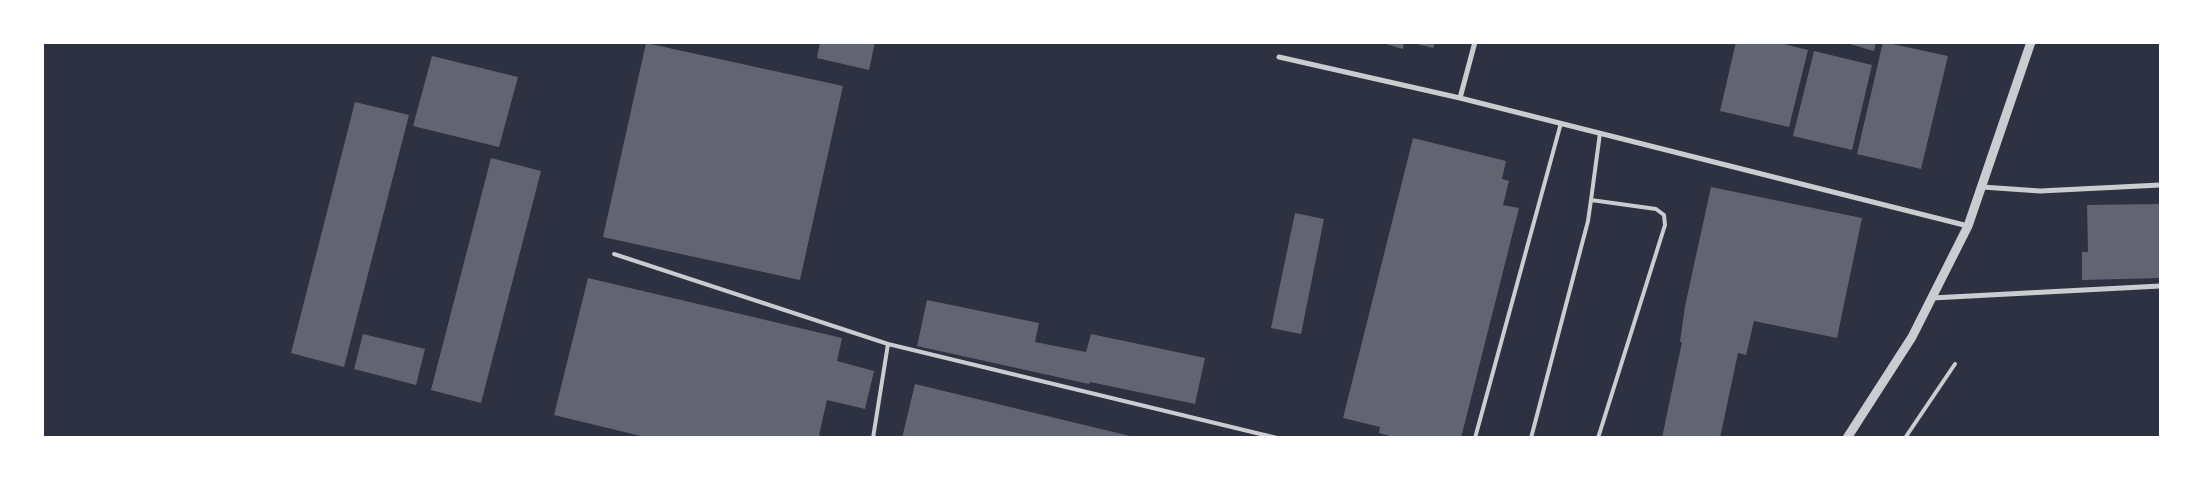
<!DOCTYPE html>
<style>
body{margin:0}
#map{position:relative;width:2203px;height:480px;overflow:hidden;background:#2d3142;font-family:Manrope,sans-serif}
canvas{display:block}
.frame{position:absolute;inset:0;border:44px solid #fff;pointer-events:none}
</style>
<div id="map">
<canvas width="2203" height="480"></canvas>
<div class="frame"></div>
</div>
<script>
const c = document.querySelector('canvas').getContext('2d');
c.lineJoin = 'round';
function paint(path, color) {
  c.fillStyle = color;
  c.fill(path, 'evenodd');
}
function toPath(rows) {
  const path = new Path2D();
  for (const r of rows) {
    path.moveTo(r[0], r[1]);
    for (let i = 2; i < r.length; i += 2) path.lineTo(r[i], r[i + 1]);
  }
  return path;
}
function trace(path, color, width, dash) {
  c.strokeStyle = color;
  c.lineWidth = width;
  c.lineCap = dash ? 'butt' : 'round';
  c.setLineDash(dash || []);
  c.stroke(path);
}
const building = toPath([
 [820,42,875,42,869,70,817,58],
 [1379,42,1404,42,1403,49],
 [1409,42,1435,42,1433,48],
 [1736,42,1776,42,1808,50,1789,127,1720,111],
 [1843,42,1876,42,1874,51],
 [1883,42,1948,56,1921,169,1857,154],
 [646,43,843,86,800,280,603,237],
 [1814,51,1872,65,1852,150,1793,136],
 [432,56,518,77,499,147,413,126],
 [355,102,409,115,344,367,291,353],
 [1413,138,1506,161,1502,179,1509,181,1503,205,1519,208,1461,438,1419,436,1418,438,1397,438,1379,433,1380,427,1343,418],
 [491,158,541,171,481,403,431,390],
 [1711,187,1862,218,1837,338,1754,321,1746,355,1738,353,1720,438,1662,438,1682,342,1680,342,1685,306],
 [2160,204,2160,278,2082,280,2082,252,2088,252,2087,205],
 [1295,213,1324,219,1301,334,1271,328],
 [588,278,842,338,837,361,874,371,865,409,827,400,819,435,826,438,649,438,554,415],
 [927,300,1039,323,1035,342,1086,352,1091,334,1205,358,1195,404,1090,382,1089,384,917,346],
 [363,334,425,349,416,385,354,369],
 [915,384,1134,437,1134,438,902,438]
]);
const service = toPath([
 [1591,200,1600,133],
 [614,254,888,344,1277,438],
 [873,438,888,344],
 [1475,438,1561,123],
 [1531,438,1588,221,1591,200,1656,209,1664,215,1665,225,1598,438],
 [1905,438,1955,364]
]);
const minor = toPath([
 [1279,57,1460,98,1968,226],
 [1460,98,1475,42],
 [1982,187,2040,191,2160,185],
 [1932,298,2160,286]
]);
const tertiary = toPath([
 [1847,438,1912,337,1968,226,2031,42]
]);
paint(building, '#626471');
trace(service, '#caccd0', 4);
trace(minor, '#caccd0', 5);
trace(tertiary, '#caccd0', 9);
</script>
